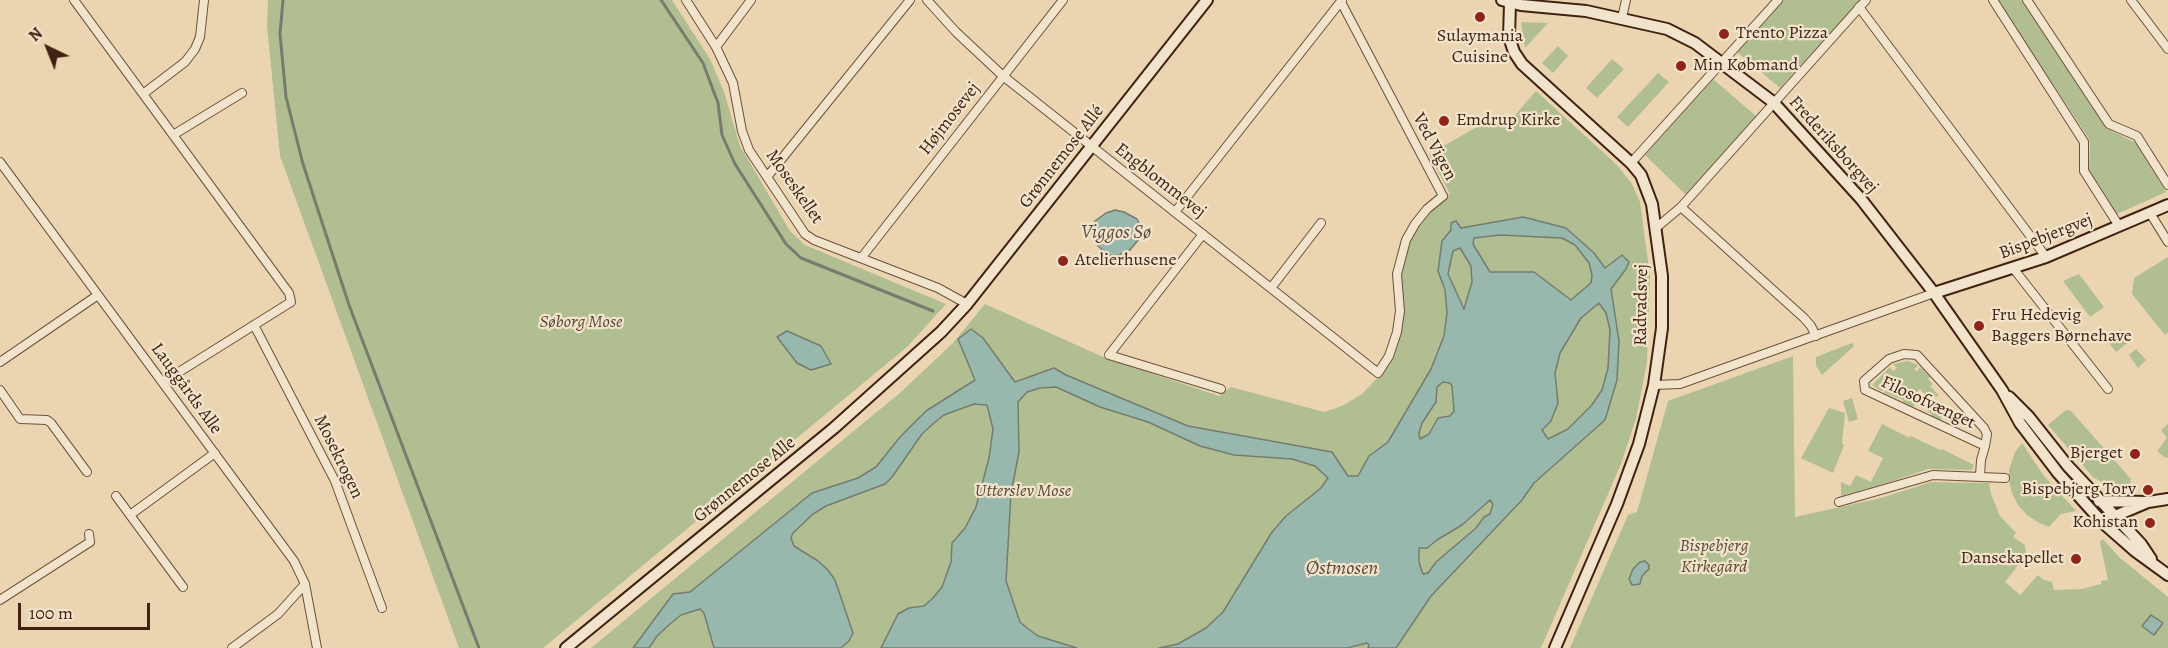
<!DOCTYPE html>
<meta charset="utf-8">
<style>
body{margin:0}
#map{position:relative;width:2168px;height:648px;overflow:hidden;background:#ebd5b1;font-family:Alegreya,serif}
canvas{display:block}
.north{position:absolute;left:18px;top:18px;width:60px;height:60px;-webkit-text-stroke:4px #f2e4cc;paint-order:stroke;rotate:317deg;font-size:16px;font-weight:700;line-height:24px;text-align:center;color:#412212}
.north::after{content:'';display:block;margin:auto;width:21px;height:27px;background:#412212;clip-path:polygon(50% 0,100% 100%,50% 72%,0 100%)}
.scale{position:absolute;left:18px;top:603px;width:132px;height:27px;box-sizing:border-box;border:3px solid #412212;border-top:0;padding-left:8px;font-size:18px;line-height:21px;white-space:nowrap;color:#412212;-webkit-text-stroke:4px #f2e4cc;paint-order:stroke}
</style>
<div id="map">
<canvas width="2168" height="648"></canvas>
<div class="north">N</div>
<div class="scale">100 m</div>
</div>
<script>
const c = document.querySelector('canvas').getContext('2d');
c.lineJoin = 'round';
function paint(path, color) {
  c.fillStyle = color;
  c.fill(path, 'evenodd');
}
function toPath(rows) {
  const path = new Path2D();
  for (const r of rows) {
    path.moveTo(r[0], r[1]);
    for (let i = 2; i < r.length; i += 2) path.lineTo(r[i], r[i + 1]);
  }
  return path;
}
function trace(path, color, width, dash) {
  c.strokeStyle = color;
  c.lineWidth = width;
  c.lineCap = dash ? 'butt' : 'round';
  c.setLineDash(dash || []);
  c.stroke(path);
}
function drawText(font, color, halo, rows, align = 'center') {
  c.font = font + ' Alegreya,serif';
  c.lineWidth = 4.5;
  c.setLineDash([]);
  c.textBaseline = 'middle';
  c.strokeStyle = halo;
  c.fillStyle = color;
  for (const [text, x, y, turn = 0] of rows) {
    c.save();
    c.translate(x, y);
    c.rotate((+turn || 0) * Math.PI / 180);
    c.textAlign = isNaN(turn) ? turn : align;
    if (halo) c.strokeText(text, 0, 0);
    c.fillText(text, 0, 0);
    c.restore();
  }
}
const green = toPath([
 [268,0,672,0,710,59,724,92,740,146,790,231,805,245,946,304,907,347,543,648,459,648,280,156,267,26],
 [1783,0,1860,0,1780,88,1737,52],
 [1997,0,2023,0,2106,128,2136,143,2166,192,2117,214,2089,173,2090,143,2088,137],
 [1521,22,1548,23,1525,48],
 [1558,46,1568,56,1553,73,1542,63],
 [1612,59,1624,69,1597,98,1586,88],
 [1658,73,1669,82,1628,127,1617,117],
 [1713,79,1756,116,1686,195,1645,155],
 [1536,91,1617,165,1632,184,1640,202,1650,276,1647,362,1636,419,1621,464,1541,648,591,648,901,392,953,343,985,304,1101,356,1219,396,1231,387,1324,412,1342,406,1362,394,1381,374,1402,322,1402,271,1407,247,1417,226,1429,211,1450,194,1429,154,1488,121,1504,128],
 [2168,257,2168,332,2165,335,2132,294,2134,278],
 [2079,274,2104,307,2090,317,2063,281],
 [2121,329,2130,341,2116,352,2107,340],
 [1852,343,1854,346,1822,375,1816,366,1816,357],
 [2136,349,2146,360,2138,368,2129,355],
 [1793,356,1795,517,1881,498,1931,482,1989,483,1991,494,2000,516,2016,533,2013,537,2025,545,2026,555,2005,582,2020,595,2038,575,2044,580,2052,582,2054,590,2082,589,2101,584,2101,581,2108,580,2100,542,2103,539,2119,557,2168,597,2168,648,1570,648,1628,515,1637,512,1668,401],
 [1908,361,1918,365,1914,370,1917,371,1920,367,1930,377,1928,379,1933,384,1930,386,1939,396,1928,398,1920,389,1918,391,1924,399,1917,402,1913,407,1903,402,1903,400,1884,393,1887,389,1886,387,1881,391,1872,385,1890,367,1893,371,1895,370,1897,368,1893,364],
 [1852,398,1858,419,1849,422,1843,401],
 [1925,401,1931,401,1938,408,1942,421,1931,416,1932,414,1927,411,1927,409,1919,405],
 [1829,408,1845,413,1842,443,1844,445,1833,473,1801,458],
 [2066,410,2071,411,2131,479,2130,487,2105,484,2093,477,2048,425],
 [1882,424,1910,438,1911,436,1940,450,1942,449,1974,465,1972,470,1928,469,1890,482,1841,496,1841,482,1850,486,1856,475,1871,482,1883,458,1868,451],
 [2168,424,2168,458,2164,457,2157,451,2167,438,2161,430],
 [2022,443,2044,476,2076,511,2061,514,2049,527,2039,523,2027,515,2018,505,2012,493,2009,481,2009,470,2015,452]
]);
const water = toPath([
 [1115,210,1124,212,1137,219,1142,229,1139,239,1130,250,1115,257,1108,255,1098,246,1092,234,1095,221,1106,213,1115,210],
 [1523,217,1566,228,1594,253,1605,268,1622,255,1629,262,1626,269,1611,289,1619,341,1617,380,1605,420,1534,483,1522,500,1431,596,1396,648,1368,648,1369,645,1367,643,1347,648,1159,648,1178,644,1206,628,1223,612,1272,532,1286,516,1321,488,1328,478,1315,466,1292,459,1234,455,1200,446,1148,422,1100,407,1056,387,1040,388,1027,392,1018,402,1019,452,1011,493,1006,581,1020,622,1027,628,1038,636,1077,648,881,648,898,614,909,608,924,606,933,598,942,587,951,562,952,543,965,528,976,507,989,458,993,429,987,405,974,404,944,415,934,423,922,434,892,477,885,484,826,506,813,514,793,533,791,538,794,546,818,561,828,570,835,580,853,633,849,641,841,648,714,648,704,613,700,609,681,615,670,624,657,636,649,648,633,648,673,594,690,592,812,493,858,478,876,467,900,437,926,411,975,380,958,339,971,329,983,338,1015,382,1054,368,1066,375,1188,426,1332,452,1348,476,1358,476,1369,456,1388,442,1431,369,1444,336,1447,313,1445,290,1438,271,1442,241,1451,230,1451,223,1456,221,1461,228,1523,217],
 [1500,235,1562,238,1575,245,1589,263,1592,275,1591,283,1571,300,1534,272,1490,272,1473,244,1474,238,1500,235],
 [1460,248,1471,266,1472,282,1464,309,1448,274,1453,251,1460,248],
 [1599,303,1606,313,1610,330,1608,368,1602,390,1591,406,1568,429,1548,439,1542,430,1551,421,1558,403,1555,373,1560,353,1581,318,1599,303],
 [1443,382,1450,383,1452,386,1454,411,1450,416,1438,418,1429,434,1420,439,1419,433,1422,423,1436,402,1437,387,1443,382],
 [1490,500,1493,504,1490,514,1484,517,1476,528,1436,562,1428,573,1423,574,1419,562,1419,548,1427,548,1437,540,1462,525,1490,500],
 [787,331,821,346,831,364,811,370,797,363,777,337,787,331],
 [1645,561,1649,565,1649,569,1642,576,1640,584,1632,585,1629,579,1633,569,1640,562,1645,561],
 [2151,615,2163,623,2154,635,2142,626,2151,615]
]);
const stream = toPath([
 [283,0,280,34,286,97,303,164,349,305,479,648],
 [661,0,703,63,718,103,722,135,735,164,786,244,801,258,933,311]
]);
const street = toPath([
 [74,0,289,293,291,302,163,382],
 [686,0,716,47,733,83,742,131,749,150,805,234,814,240,938,288,967,304],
 [927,0,956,32,1003,76,1378,373,1389,356,1397,332,1400,311,1397,274,1406,240,1415,224,1427,209,1443,196,1341,2],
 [1993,0,2084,142,2084,171,2119,226],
 [2027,0,2109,124,2137,136,2168,185],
 [2131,0,2168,49],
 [1859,7,2046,257],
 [1622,18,1626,0],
 [716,47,751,0],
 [143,94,185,62,195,49,200,37,204,0],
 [173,135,242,93],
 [0,162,294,561,305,584,317,648],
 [1631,163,1778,0],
 [767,177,910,0],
 [1681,207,1804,318,1811,326,1816,336],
 [1175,212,1342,0],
 [2150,213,2168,242],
 [1656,228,1681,207,1866,0],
 [1203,234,1109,355,1221,389],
 [862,257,1063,0],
 [2013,268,2108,389],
 [1271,288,1321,223],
 [254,325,335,481,382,608],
 [1904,354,1917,355,1984,428,1987,434,1985,446,1865,390,1864,381,1889,359,1904,354],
 [0,362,98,295],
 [1654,385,1680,384,1934,293],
 [0,390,20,419,47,420,51,423,87,472],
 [1980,476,1981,460,1985,446],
 [116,496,183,587],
 [1839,502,1933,475,2005,478],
 [130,515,215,453],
 [0,600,90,542,89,534],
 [232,648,278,614,305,584]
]);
const secondary = toPath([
 [1502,0,1521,5,1586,11,1667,29,1695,43,1773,102,1861,199,1934,293,2002,390,2020,423,2058,473,2102,522,2135,551,2168,575],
 [1510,3,1509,37,1514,52,1522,64,1631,163,1641,175,1652,204,1662,276,1662,328,1654,385,1639,444,1617,504,1555,648],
 [1934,293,2046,257,2168,205],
 [2009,397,2029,417,2067,465,2141,544,2151,559],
 [2099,501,2148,502,2168,499],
 [2110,515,2115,516,2148,502],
 [566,648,834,428,941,332,967,304,1207,0]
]);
const markers = [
 [1480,17,6,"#8f2418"],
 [1724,34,6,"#8f2418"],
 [1681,66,6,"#8f2418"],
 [1444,121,6,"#8f2418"],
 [1063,261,6,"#8f2418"],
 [1979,326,6,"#8f2418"],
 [2135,454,6,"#8f2418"],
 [2148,490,6,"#8f2418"],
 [2150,523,6,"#8f2418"],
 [2076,559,6,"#8f2418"]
];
const poiNames = [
 ["Trento Pizza",1736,34],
 ["Sulaymania",1480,37,"center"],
 ["Cuisine",1480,58,"center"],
 ["Min Købmand",1693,66],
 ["Emdrup Kirke",1456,121],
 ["Atelierhusene",1075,261],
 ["Fru Hedevig",1991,316],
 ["Baggers Børnehave",1991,337],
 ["Bjerget",2123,454,"right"],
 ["Bispebjerg Torv",2136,490,"right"],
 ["Kohistan",2138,523,"right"],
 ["Dansekapellet",2064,559,"right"]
];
const streetNames = [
 ["Højmosevej",950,119,-52],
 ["Frederiksborgvej",1833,145,48],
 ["Ved Vigen",1434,147,62],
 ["Grønnemose Allé",1062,157,-52],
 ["Engblommevej",1160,181,38],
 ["Moseskellet",794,187,55],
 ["Bispebjergvej",2046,237,-21],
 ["Rådvadsvej",1642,305,-89],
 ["Lauggårds Alle",186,389,54],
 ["Filosofvænget",1928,403,25],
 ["Mosekrogen",338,457,64],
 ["Grønnemose Alle",745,480,-39]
];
const parkNames = [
 ["Søborg Mose",581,323],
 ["Utterslev Mose",1023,492],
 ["Bispebjerg",1714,547],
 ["Kirkegård",1714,568]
];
const waterNames = [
 ["Viggos Sø",1116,233],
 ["Østmosen",1342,569]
];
paint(green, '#b1be91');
paint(water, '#98b8ae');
trace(water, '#757c70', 1.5);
trace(stream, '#757c70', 3);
trace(street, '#6c4f3a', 10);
trace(secondary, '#412212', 14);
trace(street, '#f2e4cc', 8);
trace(secondary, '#f2e4cc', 10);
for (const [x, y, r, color] of markers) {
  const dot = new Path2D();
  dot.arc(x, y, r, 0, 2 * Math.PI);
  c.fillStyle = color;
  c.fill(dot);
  trace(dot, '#f2e4cc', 2);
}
drawText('18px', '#412212', '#f2e4cc', poiNames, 'left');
drawText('18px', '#412212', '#f2e4cc', streetNames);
drawText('italic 18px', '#5d4932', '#f2e4cc', parkNames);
drawText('italic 20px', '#574839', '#f2e4cc', waterNames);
</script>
